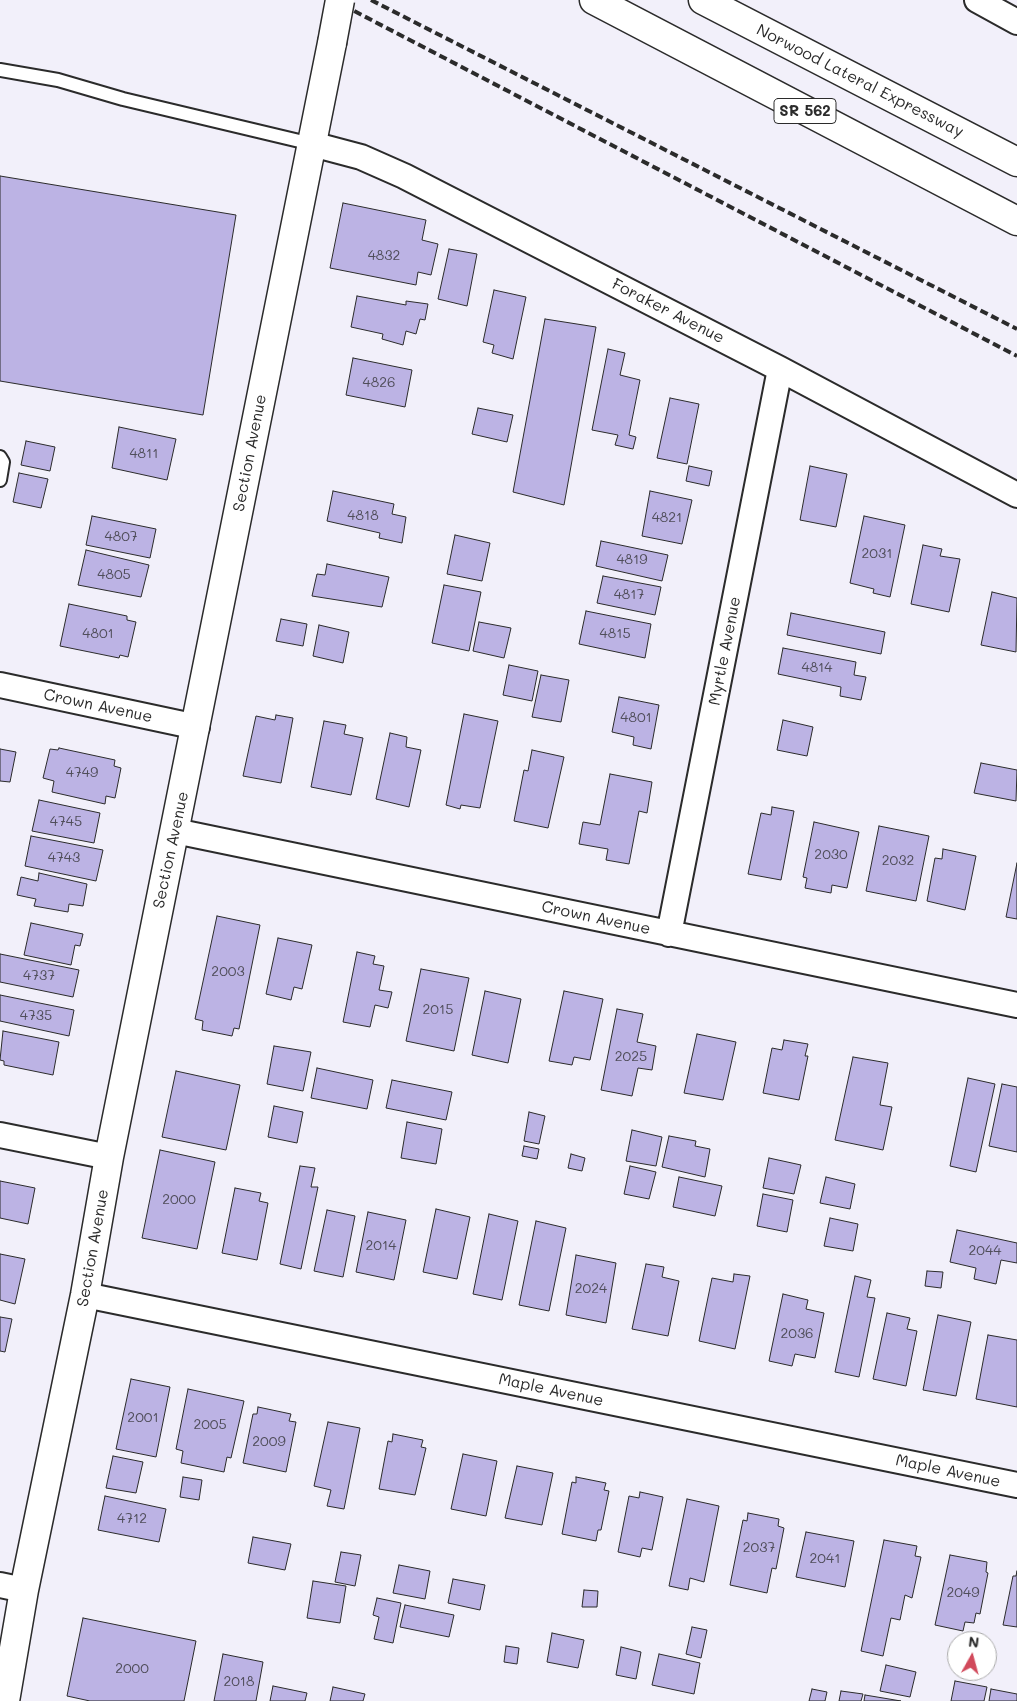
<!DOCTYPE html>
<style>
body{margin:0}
#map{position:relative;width:1017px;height:1701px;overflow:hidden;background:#f2f0fa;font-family:Mali,sans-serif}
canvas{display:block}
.north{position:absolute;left:947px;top:1631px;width:50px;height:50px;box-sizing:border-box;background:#fff;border:1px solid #aaa;border-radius:50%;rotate:7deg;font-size:14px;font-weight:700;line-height:20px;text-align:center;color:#2b2b2b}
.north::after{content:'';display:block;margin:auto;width:18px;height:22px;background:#d1495b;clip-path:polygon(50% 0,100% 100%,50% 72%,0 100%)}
</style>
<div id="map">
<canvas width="1017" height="1701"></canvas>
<div class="north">N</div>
</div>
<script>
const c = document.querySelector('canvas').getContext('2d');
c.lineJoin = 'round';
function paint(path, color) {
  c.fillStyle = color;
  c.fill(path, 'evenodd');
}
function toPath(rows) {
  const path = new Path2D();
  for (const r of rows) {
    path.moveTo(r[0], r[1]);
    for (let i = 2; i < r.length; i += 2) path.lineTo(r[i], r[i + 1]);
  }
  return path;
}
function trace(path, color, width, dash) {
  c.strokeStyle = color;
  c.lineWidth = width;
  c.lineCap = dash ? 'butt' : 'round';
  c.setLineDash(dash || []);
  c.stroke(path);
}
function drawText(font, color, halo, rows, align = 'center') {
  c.font = font + ' Mali,sans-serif';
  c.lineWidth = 4.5;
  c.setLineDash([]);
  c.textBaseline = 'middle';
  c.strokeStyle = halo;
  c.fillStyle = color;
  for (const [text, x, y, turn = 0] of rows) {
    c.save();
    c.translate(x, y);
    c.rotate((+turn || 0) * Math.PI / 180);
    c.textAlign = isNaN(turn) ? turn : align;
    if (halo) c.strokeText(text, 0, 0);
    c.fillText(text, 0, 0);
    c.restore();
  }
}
const building = toPath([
 [0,176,236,215,203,415,0,381,0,176],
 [343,203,426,220,422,240,438,244,431,275,418,272,416,285,330,268,343,203],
 [449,249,477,254,467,306,438,299,449,249],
 [494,290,526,297,513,359,492,353,494,345,483,342,494,290],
 [357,296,406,305,406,301,428,304,425,320,420,319,416,334,406,331,403,345,382,339,383,334,351,327,357,296],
 [545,319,596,327,564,505,513,492,545,319],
 [608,349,625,353,620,375,640,380,629,435,636,437,633,449,615,445,618,435,592,430,608,349],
 [353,358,412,370,405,407,346,395,353,358],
 [670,398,699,404,687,464,657,458,670,398],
 [478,408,513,415,507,442,472,434,478,408],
 [119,427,176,439,167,480,112,468,119,427],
 [26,441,55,447,50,471,21,465,26,441],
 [689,466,712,471,709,486,686,481,689,466],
 [810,466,847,474,836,527,800,520,810,466],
 [19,473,48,479,41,508,13,502,19,473],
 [333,491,394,504,392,514,406,517,402,543,379,538,380,533,327,521,333,491],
 [650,491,692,500,682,544,642,536,650,491],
 [92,516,156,529,150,558,86,545,92,516],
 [864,516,905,525,890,597,873,593,874,589,850,583,864,516],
 [455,535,490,543,482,581,447,574,455,535],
 [601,541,668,555,662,581,596,566,601,541],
 [923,545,942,549,940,556,960,559,949,612,911,604,923,545],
 [86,550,149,565,141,597,78,585,86,550],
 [327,564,389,577,382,607,312,596,317,574,325,575,327,564],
 [603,576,661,587,655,615,597,603,603,576],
 [444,585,481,592,469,651,432,643,444,585],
 [992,592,1017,598,1016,652,981,645,992,592],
 [69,604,127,616,127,620,136,622,128,657,120,655,119,658,60,646,69,604],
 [586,611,651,624,645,658,579,644,586,611],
 [791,613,885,632,881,654,787,635,791,613],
 [281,619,307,624,303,646,276,641,281,619],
 [479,622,511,628,504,658,473,651,479,622],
 [319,625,349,632,343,663,313,656,319,625],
 [783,648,856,662,854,675,866,677,861,700,840,696,841,687,778,674,783,648],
 [509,665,538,671,532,701,503,695,509,665],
 [541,675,569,680,561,722,532,717,541,675],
 [619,697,659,705,651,749,633,745,634,737,612,732,619,697],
 [464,714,498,721,480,808,461,805,460,809,446,805,464,714],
 [276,715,293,718,281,783,243,776,256,716,275,720,276,715],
 [783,720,813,727,807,756,777,750,783,720],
 [324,721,346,725,344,734,363,738,351,795,311,787,324,721],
 [390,733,407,737,406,747,421,750,409,807,376,799,390,733],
 [59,748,115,760,114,766,121,768,115,798,106,796,105,804,52,792,54,781,43,778,50,749,58,750,59,748],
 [0,749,16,752,10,782,0,781,0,749],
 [532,750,564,757,548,828,514,821,524,770,528,771,532,750],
 [981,763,1017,770,1016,801,974,793,981,763],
 [610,774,652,782,647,813,639,811,629,864,606,860,608,849,579,844,583,822,600,825,610,774],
 [39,800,100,813,94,843,32,831,39,800],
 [772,807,794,811,781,880,748,874,761,813,771,815,772,807],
 [814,822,859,832,847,888,832,885,831,893,805,888,807,878,803,877,814,822],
 [879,826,929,836,916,901,866,891,879,826],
 [31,836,103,850,96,881,25,866,31,836],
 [943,849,976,856,965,910,927,901,935,858,942,859,943,849],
 [1017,863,1017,919,1006,917,1017,863],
 [39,873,87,884,83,906,69,904,68,912,34,906,36,899,17,895,21,877,38,881,39,873],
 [217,916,260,925,239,1029,234,1028,232,1036,202,1030,203,1021,195,1019,217,916],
 [31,923,83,934,80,946,75,945,71,965,24,955,31,923],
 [278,938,312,945,302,989,294,987,291,1000,266,994,278,938],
 [357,952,375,956,373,964,384,966,379,990,392,992,388,1008,375,1005,370,1027,343,1022,357,952],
 [0,954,79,970,73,997,0,982,0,954],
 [421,969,469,978,454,1051,406,1041,421,969],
 [485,991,521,999,508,1063,472,1055,485,991],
 [564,991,603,999,590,1060,574,1057,572,1065,549,1061,564,991],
 [0,995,74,1010,69,1036,0,1021,0,995],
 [617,1009,643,1014,637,1042,656,1046,652,1070,638,1068,632,1096,601,1090,617,1009],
 [3,1031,59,1042,53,1075,4,1065,4,1061,0,1060,3,1031],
 [697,1034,736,1042,723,1100,684,1093,697,1034],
 [784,1040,808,1044,805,1056,808,1056,799,1100,763,1093,772,1048,782,1050,784,1040],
 [274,1046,311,1052,303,1091,267,1084,274,1046],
 [853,1057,888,1063,880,1105,892,1107,883,1150,835,1140,853,1057],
 [317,1068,373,1080,367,1109,311,1098,317,1068],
 [176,1071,240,1085,226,1150,162,1137,176,1071],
 [968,1078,995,1084,976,1172,950,1166,968,1078],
 [392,1080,452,1092,446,1120,386,1108,392,1080],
 [1002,1084,1017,1087,1017,1152,989,1146,1002,1084],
 [274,1106,303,1112,297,1143,268,1137,274,1106],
 [529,1112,545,1116,539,1144,524,1141,529,1112],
 [407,1122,442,1129,436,1164,401,1158,407,1122],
 [632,1130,662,1137,656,1166,626,1161,632,1130],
 [669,1136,696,1141,695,1146,710,1149,705,1177,662,1167,669,1136],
 [524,1146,539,1149,537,1159,522,1156,524,1146],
 [160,1150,215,1162,197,1249,142,1238,160,1150],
 [571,1154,585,1158,582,1171,568,1168,571,1154],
 [769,1158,801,1165,794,1194,763,1188,769,1158],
 [300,1166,315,1168,311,1187,318,1187,301,1269,280,1264,300,1166],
 [630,1166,656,1172,649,1199,624,1194,630,1166],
 [679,1177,722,1186,715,1216,673,1207,679,1177],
 [826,1177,855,1184,850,1209,820,1203,826,1177],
 [0,1181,35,1188,28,1224,0,1218,0,1181],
 [235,1188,261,1193,259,1201,268,1203,257,1260,222,1253,235,1188],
 [763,1194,793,1200,787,1232,757,1226,763,1194],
 [436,1209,470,1217,457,1279,423,1272,436,1209],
 [327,1210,355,1216,343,1277,314,1271,327,1210],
 [368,1212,406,1220,394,1280,356,1272,368,1212],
 [489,1214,518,1221,502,1300,473,1294,489,1214],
 [830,1218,858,1224,853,1251,824,1246,830,1218],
 [536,1221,566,1228,549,1311,519,1305,536,1221],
 [957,1230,1017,1243,1017,1263,1001,1260,996,1284,974,1279,976,1268,950,1262,957,1230],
 [0,1254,25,1259,15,1304,0,1300,0,1254],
 [576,1255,616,1263,606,1323,566,1315,576,1255],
 [646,1264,664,1267,662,1277,679,1281,668,1336,632,1329,646,1264],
 [927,1271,943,1272,941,1288,925,1286,927,1271],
 [734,1274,750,1276,735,1349,699,1341,712,1278,733,1282,734,1274],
 [855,1276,871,1280,867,1297,875,1298,859,1377,835,1372,855,1276],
 [783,1294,808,1300,806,1309,824,1313,815,1358,795,1354,792,1366,769,1361,783,1294],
 [887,1313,910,1318,907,1329,917,1331,906,1386,873,1379,887,1313],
 [938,1315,971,1322,956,1396,923,1390,938,1315],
 [0,1317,12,1319,5,1352,0,1351,0,1317],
 [988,1335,1017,1340,1017,1407,976,1399,988,1335],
 [131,1379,170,1387,156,1457,116,1449,131,1379],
 [188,1389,244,1401,231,1458,227,1457,224,1472,181,1463,183,1451,176,1449,188,1389],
 [258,1407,291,1414,289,1421,296,1422,286,1472,243,1463,253,1414,257,1414,258,1407],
 [328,1422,360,1428,344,1509,327,1506,331,1490,314,1486,328,1422],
 [393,1434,423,1440,421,1447,426,1448,415,1495,379,1489,388,1441,392,1442,393,1434],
 [463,1454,497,1461,486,1516,451,1509,463,1454],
 [113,1456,143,1462,136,1493,106,1488,113,1456],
 [517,1466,553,1473,542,1525,505,1518,517,1466],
 [183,1477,202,1480,199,1500,180,1497,183,1477],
 [576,1477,606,1483,604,1490,609,1491,601,1530,598,1530,596,1541,562,1534,572,1482,576,1483,576,1477],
 [640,1492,663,1497,652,1550,642,1548,640,1557,618,1552,629,1496,639,1498,640,1492],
 [105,1496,166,1509,159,1542,98,1530,105,1496],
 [687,1499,719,1506,704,1582,690,1578,688,1590,669,1586,687,1499],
 [748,1513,779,1519,778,1526,784,1528,776,1569,772,1568,767,1593,730,1585,743,1520,747,1521,748,1513],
 [806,1532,854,1541,845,1587,796,1577,806,1532],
 [253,1537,291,1544,285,1570,248,1563,253,1537],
 [884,1540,917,1546,915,1556,921,1557,912,1598,905,1595,900,1620,891,1618,883,1656,861,1651,884,1540],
 [341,1552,361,1555,355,1586,335,1582,341,1552],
 [950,1555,987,1562,986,1572,988,1573,980,1614,976,1613,974,1623,965,1622,963,1631,935,1625,950,1555],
 [399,1565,430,1571,425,1599,393,1593,399,1565],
 [1017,1571,1017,1627,1003,1625,1013,1576,1016,1576,1017,1571],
 [453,1579,485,1585,480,1610,448,1603,453,1579],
 [313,1581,346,1586,340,1623,307,1618,313,1581],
 [584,1590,598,1591,597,1607,582,1607,584,1590],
 [377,1598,401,1603,393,1643,374,1639,379,1617,373,1615,377,1598],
 [405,1605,454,1615,449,1637,400,1627,405,1605],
 [83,1618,196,1641,184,1701,90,1701,67,1696,83,1618],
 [692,1627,707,1630,701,1658,686,1654,692,1627],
 [552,1633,584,1640,578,1668,547,1662,552,1633],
 [506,1646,519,1648,517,1664,504,1662,506,1646],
 [621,1647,641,1652,636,1679,616,1675,621,1647],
 [223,1654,263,1662,256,1701,214,1701,223,1654],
 [659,1654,700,1663,694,1694,652,1685,659,1654],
 [886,1665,916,1672,910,1697,880,1691,886,1665],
 [955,1681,987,1687,984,1701,951,1701,955,1681],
 [273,1686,307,1693,305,1701,270,1701,273,1686],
 [333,1687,365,1694,363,1701,330,1701,333,1687],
 [812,1689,827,1692,825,1701,809,1701,812,1689],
 [991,1689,1017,1694,1017,1701,989,1701,991,1689],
 [841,1691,863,1694,861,1701,839,1701,841,1691],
 [865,1695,901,1701,864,1701,865,1695]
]);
const lane = toPath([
 [0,70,58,80,123,99,312,144],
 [0,457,3,462,0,480]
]);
const street = toPath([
 [977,0,1017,22],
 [312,144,361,157,404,176,780,369,1017,495],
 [0,685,197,727],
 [175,831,1017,1005],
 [669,934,780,369],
 [0,1135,109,1157],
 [85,1295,1017,1485],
 [0,1585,24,1590]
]);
const secondary = toPath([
 [5,1701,24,1590,85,1295,109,1157,332,43]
]);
const highway = toPath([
 [594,0,1017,221],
 [703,0,1017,162]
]);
const rail = toPath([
 [333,0,1017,356],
 [371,0,1017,329]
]);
const secondaryBridge = toPath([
 [332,43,340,0]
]);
const numberNames = [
 ["4832",384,256],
 ["4826",379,383],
 ["4811",144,454],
 ["4818",363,516],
 ["4821",667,518],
 ["4807",121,537],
 ["2031",877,554],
 ["4819",632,560],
 ["4805",114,575],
 ["4817",629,595],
 ["4801",98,634],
 ["4815",615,634],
 ["4814",817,668],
 ["4801",636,718],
 ["4749",82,773],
 ["4745",66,822],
 ["2030",831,855],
 ["4743",64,858],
 ["2032",898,861],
 ["2003",228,972],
 ["4737",39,976],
 ["2015",438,1010],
 ["4735",36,1016],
 ["2025",631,1057],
 ["2000",179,1200],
 ["2014",381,1246],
 ["2044",985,1251],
 ["2024",591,1289],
 ["2036",797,1334],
 ["2001",143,1418],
 ["2005",210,1425],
 ["2009",269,1442],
 ["4712",132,1519],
 ["2037",759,1548],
 ["2041",825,1559],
 ["2049",963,1593],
 ["2000",132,1669],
 ["2018",239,1682]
];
const shields = [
 [805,111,62]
];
const shieldNames = [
 ["SR 562",805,111]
];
const streetNames = [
 ["Norwood Lateral Expressway",860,81,27],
 ["Foraker Avenue",668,311,27],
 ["Section Avenue",250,453,-79],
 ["Myrtle Avenue",725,651,-79],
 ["Crown Avenue",98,706,12],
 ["Section Avenue",171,850,-78],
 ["Crown Avenue",596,918,12],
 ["Section Avenue",93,1248,-80],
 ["Maple Avenue",551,1390,12],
 ["Maple Avenue",948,1471,12]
];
paint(building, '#bcb3e4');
trace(building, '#2b2b2b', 1);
trace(lane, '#2b2b2b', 16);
trace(street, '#2b2b2b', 28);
trace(secondary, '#2b2b2b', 31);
trace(highway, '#2b2b2b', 31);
trace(lane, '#fff', 12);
trace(street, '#fff', 24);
trace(secondary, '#fff', 28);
trace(highway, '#fff', 28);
trace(rail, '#2b2b2b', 4, [8, 4]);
trace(secondaryBridge, '#2b2b2b', 31, []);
trace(secondaryBridge, '#fff', 28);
drawText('14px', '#4f4d59', null, numberNames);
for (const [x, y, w] of shields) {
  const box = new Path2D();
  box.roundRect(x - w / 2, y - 12.5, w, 25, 4);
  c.fillStyle = '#fff';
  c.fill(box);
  trace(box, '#2b2b2b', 1);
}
drawText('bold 15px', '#2b2b2b', null, shieldNames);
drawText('16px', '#2b2b2b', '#fff', streetNames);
</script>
